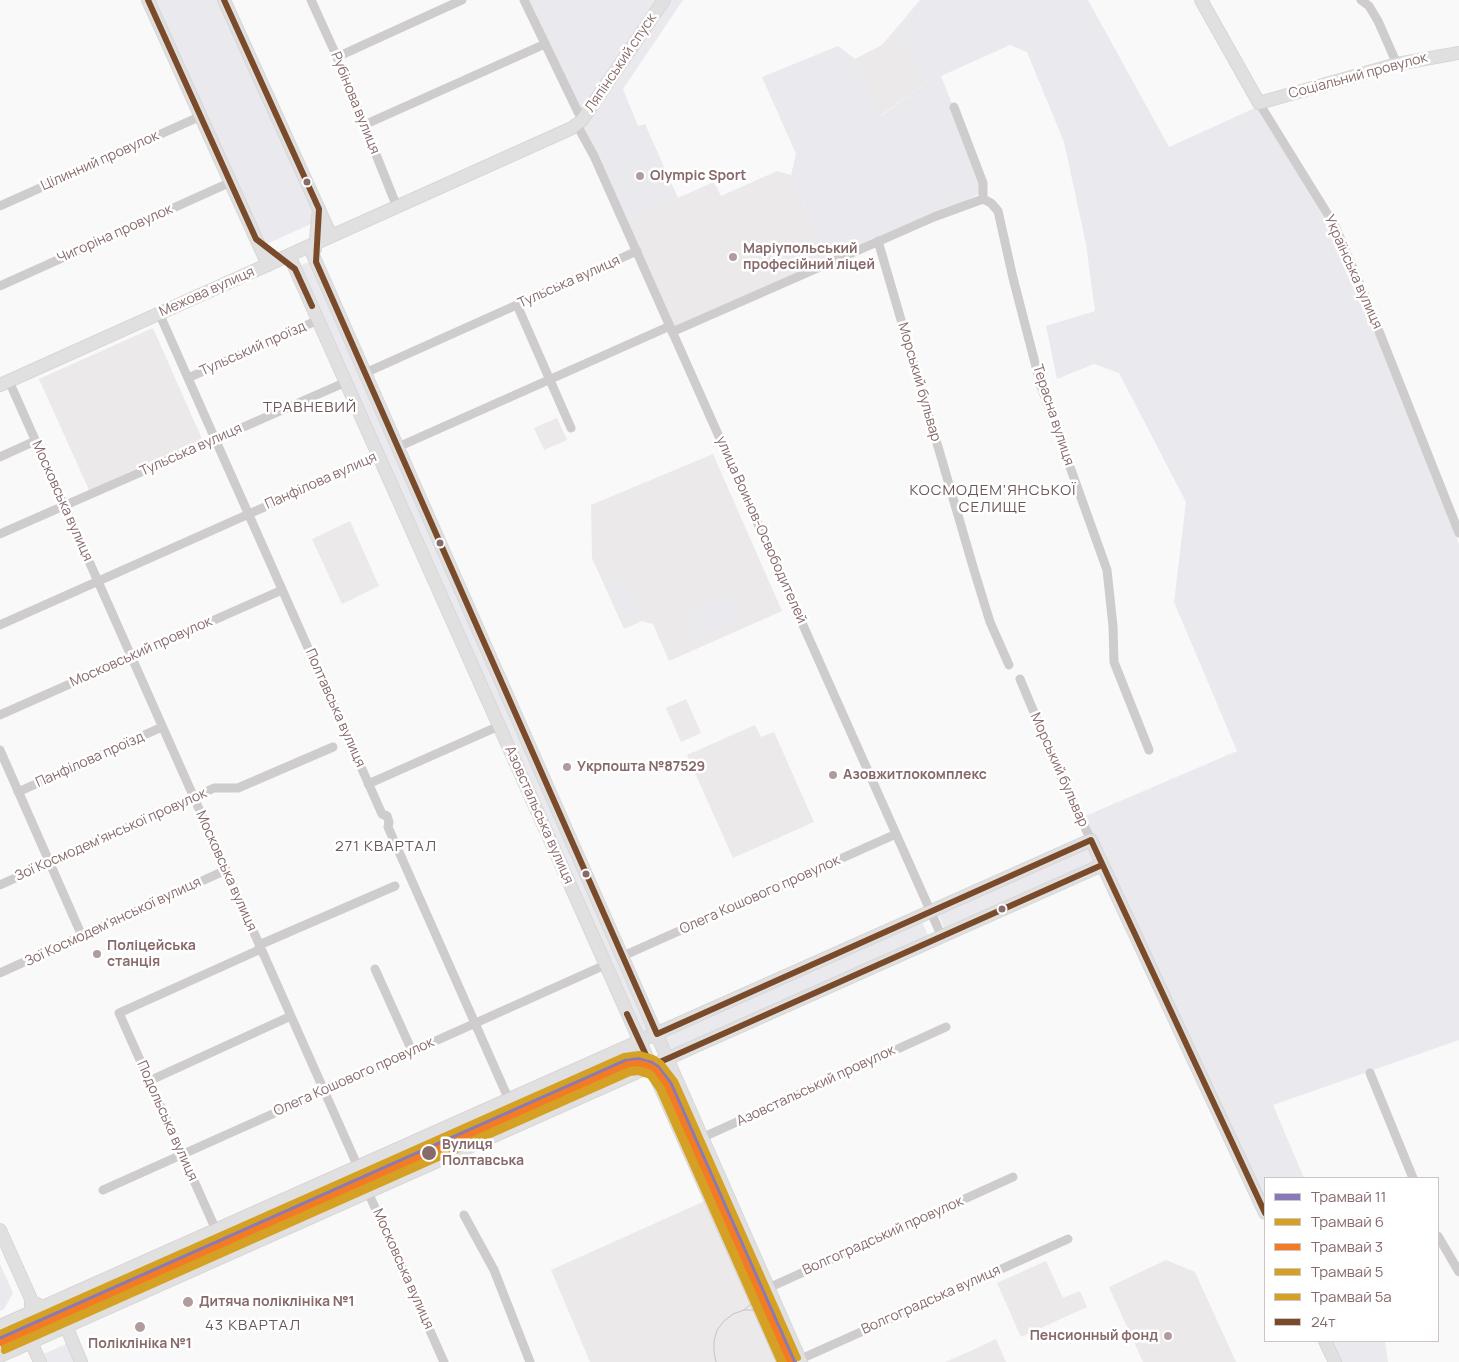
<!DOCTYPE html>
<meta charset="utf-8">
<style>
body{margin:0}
#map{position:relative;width:1459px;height:1362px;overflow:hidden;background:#f9f9f9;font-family:Manrope,sans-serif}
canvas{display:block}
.legend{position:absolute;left:1264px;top:1177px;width:175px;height:165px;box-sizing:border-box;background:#fff;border:1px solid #cfc3c4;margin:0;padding:6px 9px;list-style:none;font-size:15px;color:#886a6b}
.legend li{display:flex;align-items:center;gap:10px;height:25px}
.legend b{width:25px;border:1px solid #cfc3c4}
</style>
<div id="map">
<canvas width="1459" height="1362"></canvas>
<ul class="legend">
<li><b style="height:6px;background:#897ab7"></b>Трамвай 11</li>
<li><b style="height:6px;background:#d5a125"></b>Трамвай 6</li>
<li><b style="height:6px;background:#f37b24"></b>Трамвай 3</li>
<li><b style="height:6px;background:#d5a125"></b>Трамвай 5</li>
<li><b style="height:6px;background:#d5a125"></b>Трамвай 5а</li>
<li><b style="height:6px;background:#7a4b2a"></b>24т</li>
</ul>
</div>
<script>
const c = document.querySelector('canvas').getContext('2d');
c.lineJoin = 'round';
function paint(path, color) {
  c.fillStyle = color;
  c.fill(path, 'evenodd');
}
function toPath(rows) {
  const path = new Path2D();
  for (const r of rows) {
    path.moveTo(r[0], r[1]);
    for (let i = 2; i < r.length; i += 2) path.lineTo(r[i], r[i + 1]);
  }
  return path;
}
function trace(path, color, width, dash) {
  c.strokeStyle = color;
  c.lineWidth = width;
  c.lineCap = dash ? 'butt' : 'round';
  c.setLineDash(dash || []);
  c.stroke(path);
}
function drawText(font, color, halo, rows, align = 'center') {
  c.font = font + ' Manrope,sans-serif';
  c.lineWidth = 5;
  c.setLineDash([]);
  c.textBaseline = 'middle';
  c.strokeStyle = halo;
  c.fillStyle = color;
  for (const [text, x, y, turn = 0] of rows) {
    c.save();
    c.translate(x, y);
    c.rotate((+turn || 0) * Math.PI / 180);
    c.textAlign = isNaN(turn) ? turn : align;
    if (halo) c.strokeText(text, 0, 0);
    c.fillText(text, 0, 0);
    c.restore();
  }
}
const built = toPath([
 [894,31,927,82,880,116,855,59,882,45],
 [777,171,791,175,830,263,672,332,623,222,714,182,721,196],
 [153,328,202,439,89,490,39,379],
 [557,418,567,440,544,450,534,428],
 [713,454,782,611,669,661,653,624,642,621,624,629,592,558,591,505],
 [350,521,379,586,342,604,312,539],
 [686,699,701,733,681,742,666,708],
 [755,725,761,737,774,732,814,822,733,858,687,755],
 [707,1200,779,1362,590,1362,551,1270],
 [1166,1260,1195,1272,1236,1362,1143,1362,1109,1287],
 [1046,1261,1063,1298,1080,1291,1087,1307,1021,1337,997,1283],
 [996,1339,1006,1362,945,1362,975,1349]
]);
const green = toPath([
 [150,0,221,0,317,209,315,222,267,244,258,238],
 [524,0,683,0,623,89,638,126,645,124,678,198,623,222],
 [920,0,1088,0,1169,147,1257,107,1327,215,1397,385,1459,544,1459,1040,1273,1105,1304,1178,1265,1178,1265,1204,1083,817,1237,751,1174,602,1186,502,1119,373,1094,364,1057,379,1046,326,1095,311,1086,244,1064,142,1027,52,1010,45,941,76,987,190,934,217,830,263,791,175,796,154,762,77,838,46,855,59,881,116,927,82,894,31],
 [313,260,654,1033,640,1039,297,267],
 [623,580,638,613,622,620,607,587],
 [731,595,742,618,696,638,686,615],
 [1089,844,1099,865,946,932,937,912],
 [921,919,930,940,669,1055,661,1035],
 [638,1045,647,1065,370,1188,361,1168],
 [356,1171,365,1191,78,1318,69,1298],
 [0,1264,13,1293,4,1309,0,1311],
 [9,1324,18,1345,0,1353,0,1329],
 [1329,1341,1385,1341,1388,1362,1339,1362],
 [69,1343,77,1362,44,1362,41,1355]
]);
const street = toPath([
 [311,0,337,57,397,207],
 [524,0,578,112,583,118],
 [1361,0,1369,6,1378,21,1397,64],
 [337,57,462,0],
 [1259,103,1335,226,1365,296,1459,533],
 [364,125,545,44],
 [577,125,594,156,942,937],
 [983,199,991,203,998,211,1013,278,1041,386,1107,570,1113,626,1114,662,1149,750],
 [0,206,201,116],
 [878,241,974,570,990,622,1009,665],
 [0,286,231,182],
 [517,305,571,428],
 [159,313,382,814,387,816,389,822,388,827,509,1100],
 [672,332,934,217,983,199,983,183,954,107],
 [365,373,637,251],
 [188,378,318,320],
 [9,381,358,1167],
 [398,447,670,326],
 [0,457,35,441],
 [0,534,346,382],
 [0,625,379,456],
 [1020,679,1062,779,1091,840],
 [0,715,282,590],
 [0,750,82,936],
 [368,784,499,726],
 [18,792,162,727],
 [0,885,214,788,238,788,333,747],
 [259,945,395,886],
 [623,956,896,834],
 [375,969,412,1051],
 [0,973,226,870],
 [1370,1073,1413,1178],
 [149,1081,291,1016],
 [686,1145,946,1027],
 [103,1190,605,965],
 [368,1192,444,1362],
 [464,1215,494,1270,530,1362],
 [216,1230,119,1013,261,949],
 [1438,1236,1459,1272],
 [753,1295,1013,1177],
 [794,1362,1068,1239]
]);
const secondary = toPath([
 [148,0,268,265],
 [224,0,331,236],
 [1201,0,1259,103,1397,64,1459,53],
 [309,246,801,1362],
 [315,249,319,209],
 [289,255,783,1362],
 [0,385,572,128,581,121,587,113,664,0],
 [358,1167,368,1192],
 [0,1230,31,1299,31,1342,40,1362],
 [37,1304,66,1326,81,1362],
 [0,1326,1091,840,1265,1213],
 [1325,1341,1335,1362],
 [0,1356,1102,865]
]);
const tram = toPath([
 [744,1310,751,1304,753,1295,754,1287,752,1276],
 [716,1362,714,1352,714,1341,717,1330,724,1321,733,1314,744,1310,754,1310,763,1313,771,1318,779,1327],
 [785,1362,787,1353,786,1342]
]);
const bus1 = toPath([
 [148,0,256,239,295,269,312,306],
 [224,0,319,209,316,262,657,1034,1091,840,1265,1213],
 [627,1014,651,1066,1102,865]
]);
const tram1 = toPath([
 [0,1339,627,1059,640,1058,647,1059,658,1066,670,1082,794,1362]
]);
const tram2 = toPath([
 [4,1347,629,1068,640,1067,652,1073,662,1086,784,1362]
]);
const tram3 = toPath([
 [0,1343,628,1064,639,1063,650,1066,656,1070,667,1085,790,1362]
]);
const tram4 = toPath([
 [4,1351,630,1073,638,1072,650,1076,659,1089,780,1362]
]);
const tram5 = toPath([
 [0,1333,624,1056,639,1054,653,1058,661,1063,675,1081,798,1358]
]);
const markers = [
 [640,176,5,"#b09c9d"],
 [307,182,4.5,"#886a6b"],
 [733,257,5,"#b09c9d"],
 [440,543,4.5,"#886a6b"],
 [567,767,5,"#b09c9d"],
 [833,775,5,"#b09c9d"],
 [586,874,4.5,"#886a6b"],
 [1002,909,4.5,"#886a6b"],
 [97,954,5,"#b09c9d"],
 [429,1153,8,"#886a6b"],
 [188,1302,6,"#b09c9d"],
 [140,1327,6,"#b09c9d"],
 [1168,1336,5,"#b09c9d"]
];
const streetNames = [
 ["Ляпінський спуск",621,63,-56],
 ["Соціальний провулок",1358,76,-15],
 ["Рубінова вулиця",355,103,68],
 ["Цілинний провулок",100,161,-24],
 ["Чигоріна провулок",115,234,-24],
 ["Українська вулиця",1353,272,66],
 ["Тульська вулиця",569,282,-24],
 ["Межова вулиця",207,292,-24],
 ["Тульський проїзд",253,349,-24],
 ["Морський бульвар",919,382,74],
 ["Терасна вулиця",1053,415,72],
 ["Тульська вулиця",191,450,-24],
 ["Панфілова вулиця",321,481,-24],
 ["Московська вулиця",62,501,66],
 ["улица Воинов-Освободителей",761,530,66],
 ["Московський провулок",141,652,-24],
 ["Полтавська вулиця",335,708,66],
 ["Панфілова проїзд",90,760,-24],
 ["Морський бульвар",1059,770,66],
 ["Азовстальська вулиця",539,815,66],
 ["Зої Космодем’янської провулок",111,835,-24],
 ["Московська вулиця",226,871,66],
 ["Олега Кошового провулок",760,895,-24],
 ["Зої Космодем’янської вулиця",113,922,-25],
 ["Олега Кошового провулок",354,1077,-24],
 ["Азовстальський провулок",816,1086,-25],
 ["Подольська вулиця",167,1121,66],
 ["Волгоградський провулок",883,1236,-24],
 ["Московська вулиця",403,1269,66],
 ["Волгоградська вулиця",931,1300,-24]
];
const poiNames = [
 ["Olympic Sport",650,176],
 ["Маріупольський",743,249],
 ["професійний ліцей",743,265],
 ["Укрпошта №87529",577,767],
 ["Азовжитлокомплекс",843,775],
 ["Поліцейська",107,946],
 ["станція",107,962],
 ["Дитяча поліклініка №1",199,1302],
 ["Пенсионный фонд",1158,1336,"right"],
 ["Поліклініка №1",140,1344,"center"]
];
const stopNames = [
 ["Вулиця",442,1145],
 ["Полтавська",442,1161]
];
const neighbourhoodNames = [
 ["ТРАВНЕВИЙ",310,408],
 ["КОСМОДЕМ’ЯНСЬКОЇ",993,491],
 ["СЕЛИЩЕ",993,508],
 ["271 КВАРТАЛ",386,847],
 ["43 КВАРТАЛ",253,1326]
];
paint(built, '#ebe9e9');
paint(green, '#eae9ed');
trace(secondary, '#d8d6d6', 14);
trace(street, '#cecccc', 9);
trace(secondary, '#e1e0e0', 12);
trace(tram, '#c6c3c3', 1);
trace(bus1, '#7a4b2a', 6);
trace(tram1, '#897ab7', 6);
trace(tram2, '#d5a125', 6);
trace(tram3, '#f37b24', 6);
trace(tram4, '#d5a125', 6);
trace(tram5, '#d5a125', 6);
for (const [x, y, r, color] of markers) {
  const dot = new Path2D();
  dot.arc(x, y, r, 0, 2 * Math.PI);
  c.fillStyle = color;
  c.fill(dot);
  trace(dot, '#fff', 2);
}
drawText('14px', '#886a6b', '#fff', streetNames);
drawText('bold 14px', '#886a6b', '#fff', poiNames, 'left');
drawText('bold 14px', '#886a6b', '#fff', stopNames, 'left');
c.letterSpacing = '1px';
drawText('15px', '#6d5859', '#fff', neighbourhoodNames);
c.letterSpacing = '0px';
</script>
